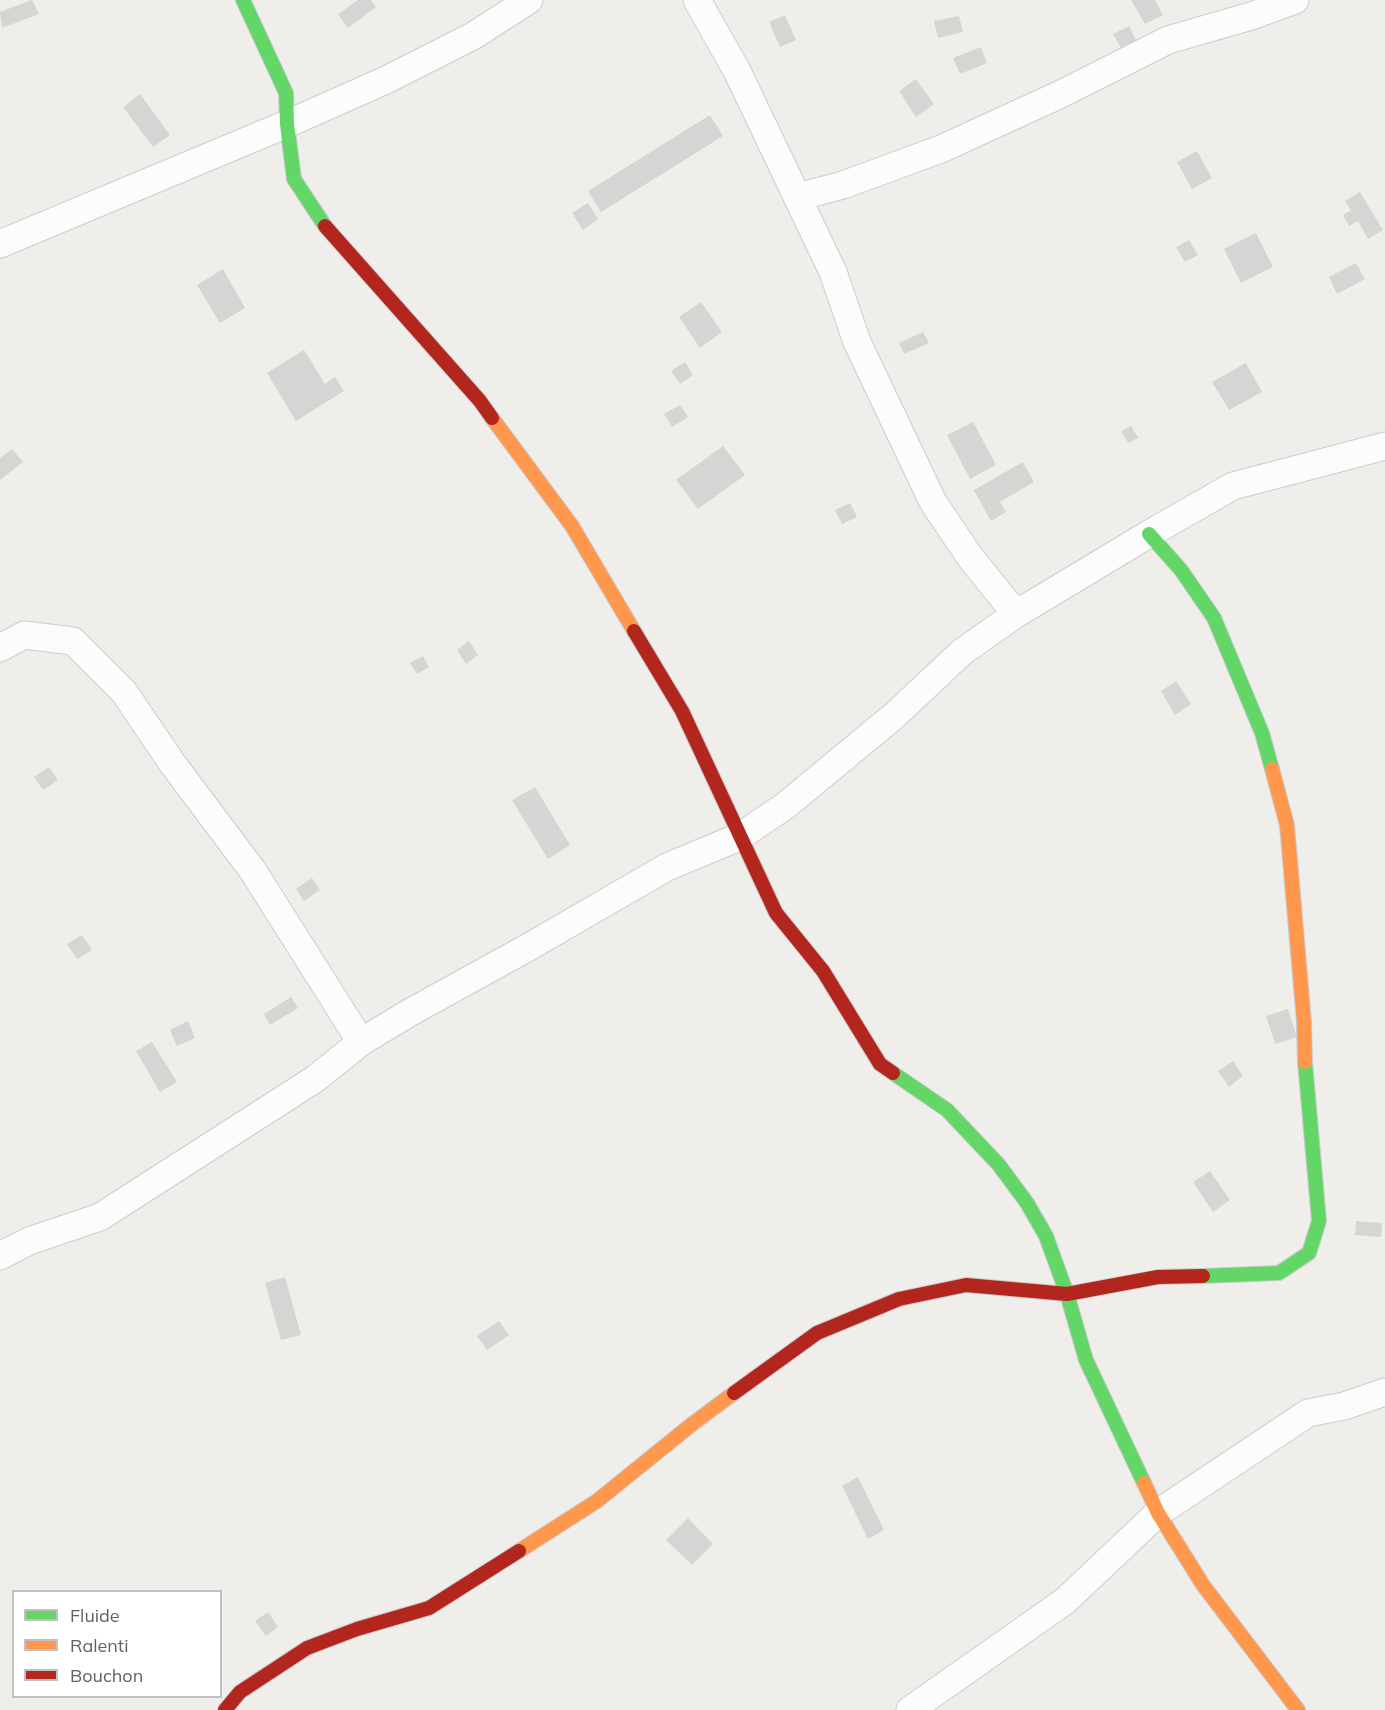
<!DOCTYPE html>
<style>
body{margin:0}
#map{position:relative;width:1385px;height:1710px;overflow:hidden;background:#efeeea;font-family:Mulish,sans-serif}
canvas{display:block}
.legend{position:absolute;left:12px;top:1590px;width:210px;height:108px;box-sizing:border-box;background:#fff;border:2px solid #bfc1c3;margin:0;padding:8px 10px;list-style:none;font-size:18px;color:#5f6368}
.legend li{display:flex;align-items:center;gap:12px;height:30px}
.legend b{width:30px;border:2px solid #bfc1c3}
</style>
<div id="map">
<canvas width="1385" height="1710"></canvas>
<ul class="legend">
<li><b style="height:8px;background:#63d668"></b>Fluide</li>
<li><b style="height:8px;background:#ff974d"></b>Ralenti</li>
<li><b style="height:8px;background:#b3261e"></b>Bouchon</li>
</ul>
</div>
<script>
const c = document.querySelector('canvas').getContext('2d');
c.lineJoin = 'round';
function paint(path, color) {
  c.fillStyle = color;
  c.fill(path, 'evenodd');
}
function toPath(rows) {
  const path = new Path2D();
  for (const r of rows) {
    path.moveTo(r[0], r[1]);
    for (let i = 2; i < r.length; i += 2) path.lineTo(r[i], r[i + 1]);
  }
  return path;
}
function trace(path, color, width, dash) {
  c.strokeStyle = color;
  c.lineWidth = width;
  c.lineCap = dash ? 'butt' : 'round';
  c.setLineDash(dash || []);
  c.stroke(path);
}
const building = toPath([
 [32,0,39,14,2,28,0,12],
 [358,0,371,0,376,7,348,28,338,14],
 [1131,0,1155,0,1163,15,1145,24],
 [785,15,796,40,780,47,769,22],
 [959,16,963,32,938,38,934,21],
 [1129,26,1136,40,1121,48,1113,34],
 [981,47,987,63,960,74,953,58],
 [916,79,934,104,916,117,899,91],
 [140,94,170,135,153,147,123,107],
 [710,115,723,136,601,212,588,191],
 [1197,151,1212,178,1192,189,1177,162],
 [1360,192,1383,230,1368,239,1358,221,1349,226,1343,215,1351,210,1345,201],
 [588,203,598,219,583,230,572,213],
 [1256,233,1273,267,1241,283,1224,249],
 [1189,240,1198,255,1185,262,1176,247],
 [1356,263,1365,279,1337,294,1329,277],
 [223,269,245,308,220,323,197,285],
 [701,302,722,332,700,348,679,317],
 [923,332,929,343,904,354,899,343],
 [304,350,325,384,335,377,344,391,296,421,267,373],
 [685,362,693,375,680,384,671,371],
 [1246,363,1262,392,1229,410,1212,382],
 [680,405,688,417,672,427,664,414],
 [973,422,996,465,970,479,947,435],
 [1131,426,1138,438,1128,443,1121,431],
 [723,446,745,475,698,509,676,480],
 [12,449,23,462,0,480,0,458],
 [1023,462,1034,482,1000,502,1006,512,991,521,974,490],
 [850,503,857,517,842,524,835,510],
 [469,641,478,655,466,664,457,650],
 [423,656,429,667,417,674,410,663],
 [1176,681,1191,704,1175,715,1161,691],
 [49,767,58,780,43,790,34,777],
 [535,787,570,845,548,859,512,800],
 [312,878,320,890,304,901,296,889],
 [82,935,92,950,77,959,67,944],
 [291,997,298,1008,270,1025,264,1014],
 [1288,1009,1297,1037,1275,1044,1266,1016],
 [188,1021,195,1038,177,1046,170,1030],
 [152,1042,177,1082,160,1092,136,1051],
 [1233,1061,1243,1076,1229,1087,1218,1071],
 [1210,1171,1230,1200,1213,1212,1193,1182],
 [1356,1221,1382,1223,1381,1237,1355,1235],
 [285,1277,301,1335,281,1340,265,1283],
 [499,1321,509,1335,487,1350,477,1336],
 [858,1477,884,1530,868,1539,842,1486],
 [688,1518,713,1544,692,1565,666,1540],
 [268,1612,278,1627,266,1636,255,1621]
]);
const street = toPath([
 [697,0,737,71,833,272,857,342,933,502,970,557,1016,614],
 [798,197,843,185,941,149,1061,94,1168,40,1251,16,1295,0],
 [0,244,287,124,386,80,473,36,529,0],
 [0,648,24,635,73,641,124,692,172,763,253,871,361,1042],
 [0,1256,29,1241,100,1217,315,1079,361,1042,409,1013,527,948,667,867,739,837,785,806,895,715,962,652,1016,614,1149,534,1233,486,1385,446],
 [910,1710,1065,1601,1158,1513,1308,1413,1344,1406,1385,1392]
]);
const fast = toPath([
 [243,0,286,93,287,124,294,179,325,226],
 [1149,534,1181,570,1214,618,1262,733,1272,769],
 [893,1073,947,1110,999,1165,1027,1203,1046,1236,1067,1294,1086,1360,1144,1483],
 [1203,1276,1279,1273,1309,1253,1319,1221,1305,1062]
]);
const slow = toPath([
 [492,418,572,526,634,631],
 [1272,769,1287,825,1304,1022,1305,1062],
 [1144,1483,1158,1513,1203,1585,1298,1710],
 [519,1551,597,1501,691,1425,734,1393]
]);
const jam = toPath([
 [325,226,480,401,492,418],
 [634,631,682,711,776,913,823,971,880,1064,893,1073],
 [734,1393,817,1333,899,1299,966,1285,1067,1294,1158,1277,1203,1276],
 [225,1710,240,1692,307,1648,357,1629,429,1608,519,1551]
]);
paint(building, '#d6d5d3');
trace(street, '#cbcccc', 29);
trace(fast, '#cacacb', 16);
trace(slow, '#cacacb', 16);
trace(jam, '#cacacb', 16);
trace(street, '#fdfcfc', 27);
trace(fast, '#63d668', 14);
trace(slow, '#ff974d', 14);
trace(jam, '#b3261e', 14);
</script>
